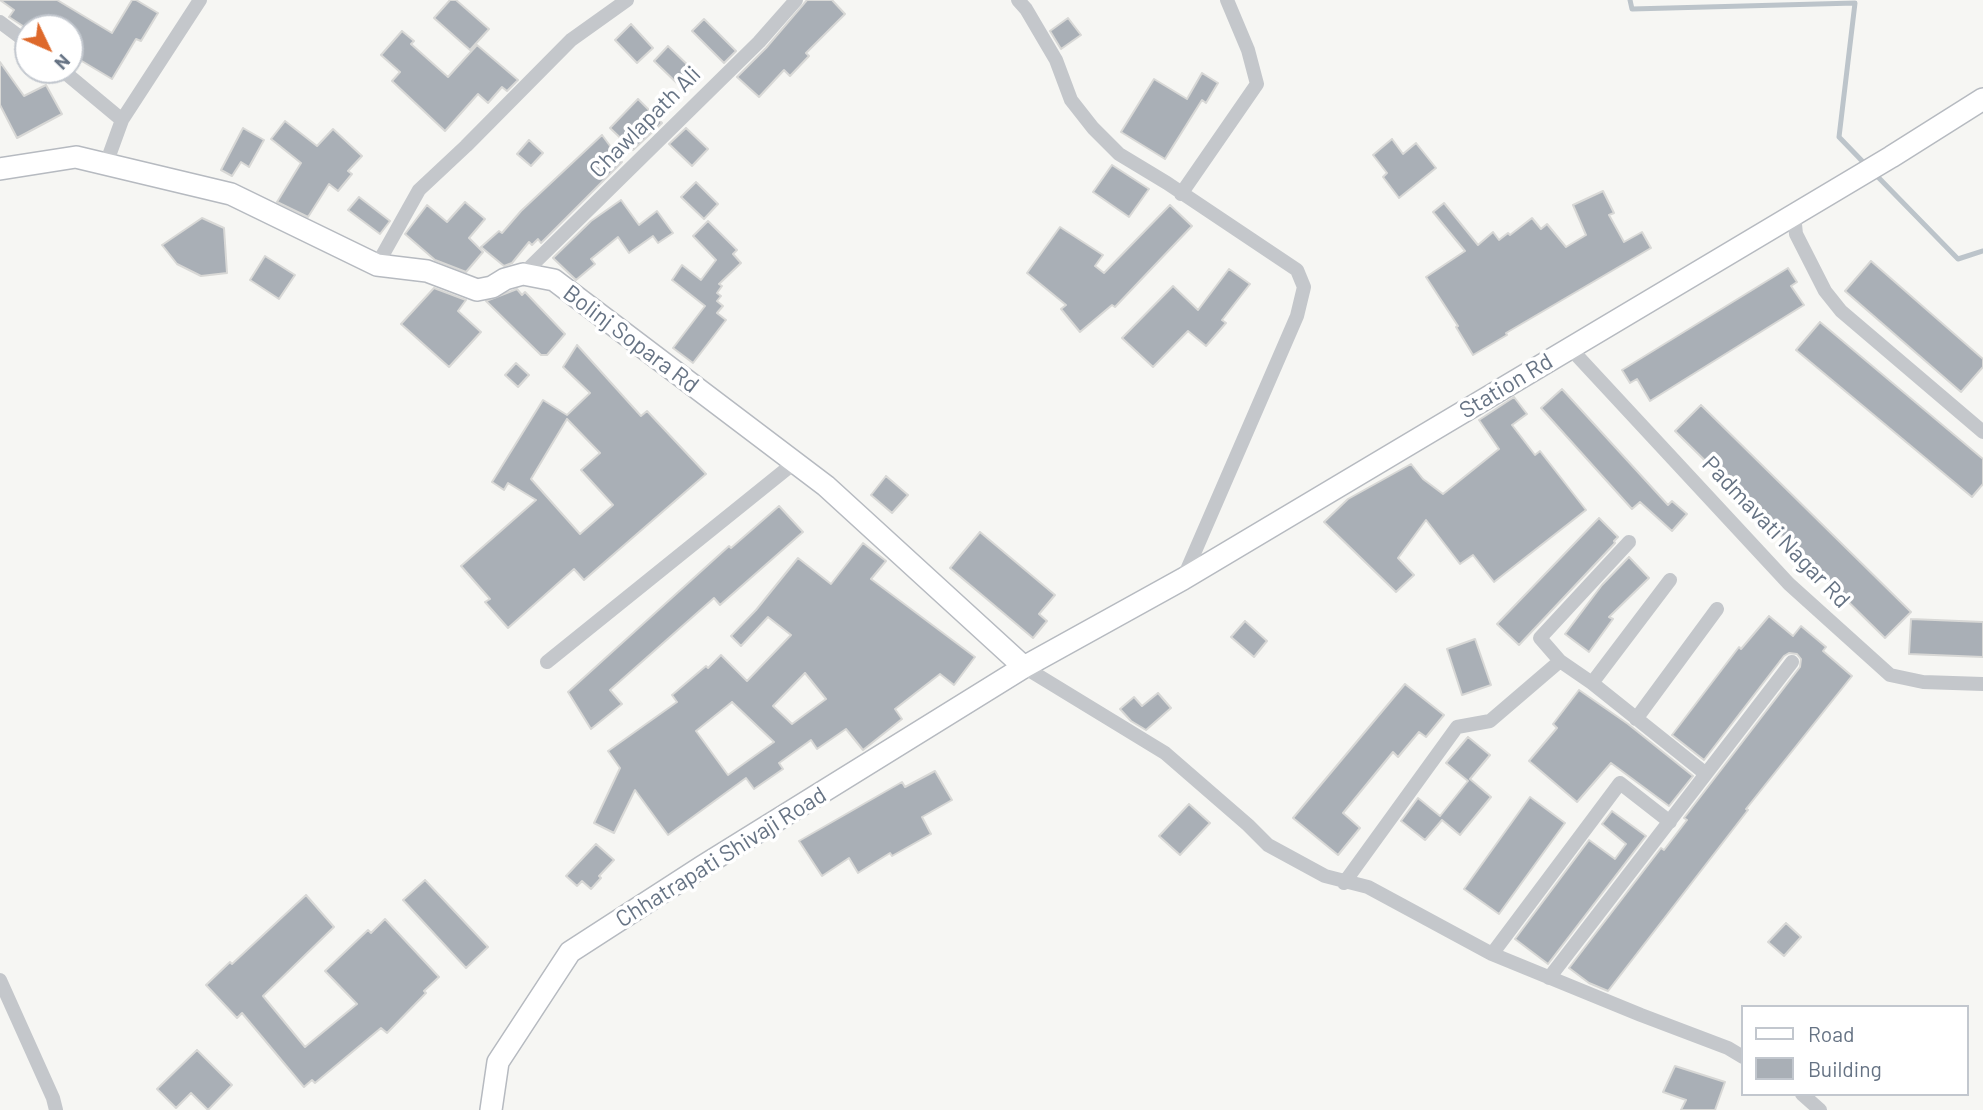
<!DOCTYPE html>
<style>
body{margin:0}
#map{position:relative;width:1983px;height:1110px;overflow:hidden;background:#f6f6f3;font-family:Barlow,sans-serif}
canvas{display:block}
.legend{position:absolute;left:1741px;top:1005px;width:228px;height:91px;box-sizing:border-box;background:#fff;border:2px solid #c2c7ce;margin:0;padding:9px 12px;list-style:none;font-size:21px;color:#667384}
.legend li{display:flex;align-items:center;gap:14px;height:35px}
.legend b{width:35px;border:2px solid #c2c7ce}
.north{position:absolute;left:14px;top:14px;width:70px;height:70px;box-sizing:border-box;background:#fff;border:2px solid #c2c7ce;border-radius:50%;rotate:134deg;font-size:19px;font-weight:700;line-height:28px;text-align:center;color:#667384}
.north::after{content:'';display:block;margin:auto;width:24px;height:32px;background:#de692b;clip-path:polygon(50% 0,100% 100%,50% 72%,0 100%)}
</style>
<div id="map">
<canvas width="1983" height="1110"></canvas>
<ul class="legend">
<li><b style="height:9px;background:#fff"></b>Road</li>
<li><b style="height:19px;background:#a9afb6"></b>Building</li>
</ul>
<div class="north">N</div>
</div>
<script>
const c = document.querySelector('canvas').getContext('2d');
c.lineJoin = 'round';
function toPath(rows) {
  const path = new Path2D();
  for (const r of rows) {
    path.moveTo(r[0], r[1]);
    for (let i = 2; i < r.length; i += 2) path.lineTo(r[i], r[i + 1]);
  }
  return path;
}
function trace(path, color, width, dash) {
  c.strokeStyle = color;
  c.lineWidth = width;
  c.lineCap = dash ? 'butt' : 'round';
  c.setLineDash(dash || []);
  c.stroke(path);
}
function paint(path, color) {
  c.fillStyle = color;
  c.fill(path, 'evenodd');
}
function drawText(font, color, halo, rows, align = 'center') {
  c.font = font + ' Barlow,sans-serif';
  c.lineWidth = 7;
  c.setLineDash([]);
  c.textBaseline = 'middle';
  c.strokeStyle = halo;
  c.fillStyle = color;
  for (const [text, x, y, turn = 0] of rows) {
    c.save();
    c.translate(x, y);
    c.rotate((+turn || 0) * Math.PI / 180);
    c.textAlign = isNaN(turn) ? turn : align;
    if (halo) c.strokeText(text, 0, 0);
    c.fillText(text, 0, 0);
    c.restore();
  }
}
const stream = toPath([
 [1630,0,1632,9,1855,3,1839,137,1866,165],
 [1875,174,1958,259,1983,251]
]);
const building = toPath([
 [0,0,57,0,112,33,132,0,136,0,158,13,141,41,136,39,112,79,70,54,70,28,26,28,9,17,14,10,0,0],
 [450,0,456,0,489,29,470,50,434,18,450,0],
 [807,0,832,0,845,14,806,53,809,56,790,76,784,70,759,97,737,77,766,48,807,0],
 [1068,18,1081,35,1061,49,1050,31,1068,18],
 [704,19,736,51,724,63,692,31,704,19],
 [631,24,653,48,637,63,615,40,631,24],
 [402,31,414,41,411,44,448,77,477,45,518,80,507,91,502,87,488,103,478,94,445,131,392,81,400,72,381,55,402,31],
 [668,46,697,74,683,89,654,61,668,46],
 [0,62,24,96,46,85,62,114,17,138,0,105,0,62],
 [1202,73,1218,83,1206,103,1202,100,1165,159,1121,132,1154,79,1187,99,1202,73],
 [638,99,662,123,633,150,610,128,638,99],
 [285,121,317,146,333,129,362,156,348,171,352,174,338,191,329,184,308,217,277,202,301,163,271,139,285,121],
 [243,128,264,140,249,167,241,162,232,176,221,170,243,128],
 [686,128,708,149,692,166,669,144,686,128],
 [602,135,622,162,541,243,538,239,532,245,529,242,512,263,504,266,481,247,499,231,502,233,521,211,602,135],
 [1392,139,1403,154,1416,143,1436,168,1399,198,1383,177,1387,173,1373,155,1392,139],
 [529,140,543,153,531,166,517,154,529,140],
 [1112,165,1149,189,1129,217,1093,192,1112,165],
 [696,182,718,204,704,219,681,197,696,182],
 [1603,191,1614,213,1609,215,1624,242,1642,232,1651,248,1506,333,1507,335,1473,355,1456,327,1458,326,1426,277,1465,251,1433,212,1444,203,1478,245,1493,232,1499,240,1508,233,1510,235,1532,218,1541,229,1547,224,1566,247,1586,235,1573,205,1603,191],
 [359,197,390,221,380,234,348,210,359,197],
 [621,200,639,225,657,211,673,233,658,243,653,236,629,253,618,237,591,259,595,264,576,280,553,258,591,221,621,200],
 [465,202,485,219,469,238,483,252,466,272,435,260,405,234,427,205,447,222,465,202],
 [1170,205,1192,226,1115,307,1112,305,1080,332,1061,309,1066,305,1027,273,1060,227,1103,255,1095,266,1104,273,1170,205],
 [202,218,224,228,227,273,201,276,177,264,162,245,202,218],
 [708,221,737,250,733,254,741,263,719,284,722,286,717,293,721,296,717,301,723,306,717,313,726,320,693,363,673,348,705,306,672,280,682,265,701,280,716,260,693,236,708,221],
 [265,256,295,275,279,299,250,280,265,256],
 [1871,261,1983,359,1983,367,1961,392,1845,291,1871,261],
 [1788,268,1797,282,1791,286,1804,305,1650,401,1637,379,1630,383,1622,370,1788,268],
 [1229,269,1250,284,1222,320,1226,323,1206,346,1188,331,1153,367,1122,338,1173,286,1198,310,1229,269],
 [434,288,466,300,458,311,481,332,449,367,401,324,434,288],
 [517,289,522,295,525,292,565,334,547,355,541,355,486,301,517,289],
 [1820,322,1983,459,1983,484,1972,497,1796,350,1820,322],
 [577,345,641,416,647,411,706,474,584,580,574,569,508,628,485,602,490,599,461,566,536,500,508,483,504,490,492,482,543,400,567,415,590,393,563,367,577,345],
 [567,419,600,453,581,470,613,505,580,534,531,479,567,419],
 [516,363,529,375,518,387,505,375,516,363],
 [1562,389,1668,505,1672,501,1687,514,1672,531,1640,502,1632,509,1541,408,1562,389],
 [1514,397,1527,414,1512,425,1535,455,1540,451,1586,510,1494,582,1473,555,1460,564,1426,520,1398,558,1414,575,1396,592,1324,522,1348,499,1411,464,1423,479,1443,494,1499,449,1479,420,1514,397],
 [1701,405,1911,612,1885,638,1675,431,1701,405],
 [886,476,908,495,892,513,871,495,886,476],
 [779,506,803,532,720,605,714,598,610,690,622,704,591,729,568,692,729,546,731,548,779,506],
 [1599,518,1618,537,1614,541,1615,543,1519,645,1497,624,1599,518],
 [980,532,1055,595,1039,614,1047,621,1033,638,950,568,980,532],
 [863,543,886,561,871,579,975,657,954,685,940,674,895,709,902,719,863,750,846,729,817,749,811,740,779,763,783,769,754,789,746,778,668,835,635,790,614,833,594,823,620,768,608,751,677,702,672,695,706,666,708,668,721,655,747,681,791,635,768,617,741,646,731,636,756,610,798,558,831,584,863,543],
 [805,673,826,699,792,724,773,706,805,673],
 [732,702,774,742,728,775,696,731,732,702],
 [1629,557,1649,578,1609,617,1613,619,1589,652,1565,634,1602,585,1629,557],
 [1769,616,1793,636,1801,626,1826,647,1823,651,1852,676,1746,809,1748,810,1608,991,1589,983,1569,968,1661,848,1664,850,1687,820,1684,818,1800,667,1801,659,1797,654,1789,653,1784,656,1704,760,1672,735,1739,647,1741,649,1769,616],
 [1911,619,1983,622,1983,657,1909,654,1911,619],
 [1245,621,1267,641,1254,657,1231,637,1245,621],
 [1475,639,1491,685,1462,695,1447,649,1475,639],
 [1405,684,1444,715,1426,737,1419,732,1398,757,1393,752,1343,813,1360,828,1338,855,1293,818,1405,684],
 [1579,690,1628,724,1693,776,1669,806,1611,763,1577,802,1529,761,1557,728,1553,724,1579,690],
 [1158,693,1171,708,1146,730,1131,721,1120,709,1134,697,1142,706,1158,693],
 [1468,737,1490,755,1470,779,1491,797,1460,835,1442,820,1425,840,1401,821,1418,798,1440,816,1468,781,1446,763,1468,737],
 [935,771,952,800,922,817,931,834,892,856,890,853,858,873,849,858,822,876,799,841,902,782,905,787,935,771],
 [1530,797,1565,823,1499,914,1464,889,1530,797],
 [1189,804,1210,823,1180,855,1159,836,1189,804],
 [1612,811,1646,836,1548,964,1515,939,1589,840,1615,859,1626,844,1602,824,1612,811],
 [596,844,614,860,599,876,601,878,591,889,582,881,577,886,566,876,596,844],
 [425,880,488,947,466,968,403,900,425,880],
 [306,895,334,927,263,996,305,1047,357,1004,325,971,368,930,371,933,385,919,439,977,424,991,426,993,387,1033,381,1028,315,1083,312,1080,304,1087,242,1013,237,1018,206,985,230,962,232,964,306,895],
 [1786,923,1801,937,1784,956,1768,942,1786,923],
 [197,1050,232,1085,208,1110,191,1093,176,1108,157,1089,197,1050],
 [1675,1066,1725,1082,1715,1110,1681,1110,1686,1100,1663,1092,1675,1066]
]);
const street = toPath([
 [1018,0,1026,9,1056,60,1071,100,1093,128,1119,154,1167,183,1297,270,1304,287,1297,316,1183,579],
 [0,22,28,43],
 [62,70,122,120,106,164],
 [122,120,200,0],
 [1181,194,1257,84,1248,50,1227,0],
 [1794,215,1796,234,1825,291,1841,311,1983,432],
 [377,265,419,190,466,146,571,40,627,0],
 [523,274,759,42,796,0],
 [1570,348,1789,584,1890,675,1923,682,1983,684],
 [1560,661,1540,638,1629,542],
 [547,662,794,463],
 [1024,667,1165,753,1248,825,1268,845,1325,876,1368,887,1492,954,1641,1015,1728,1048,1743,1057],
 [1592,683,1670,580],
 [1636,719,1717,609],
 [1344,883,1457,727,1490,721,1560,661,1592,683,1706,774],
 [1492,954,1620,783,1670,822],
 [1549,978,1792,662],
 [0,980,53,1098,56,1110],
 [1802,1094,1820,1110]
]);
const secondary = toPath([
 [0,169,76,157,231,194,377,265,427,271,477,290,492,287,505,279,523,274,554,280,826,486,1024,667],
 [491,1110,498,1062,570,952,703,866,1024,667,1183,579,1891,157,1983,99]
]);
const streetNames = [
 ["Chawlapath Ali",645,122,-45],
 ["Bolinj Sopara Rd",631,339,37],
 ["Station Rd",1506,386,-31],
 ["Padmavati Nagar Rd",1776,532,46],
 ["Chhatrapati Shivaji Road",721,857,-32]
];
trace(stream, '#bcc4ca', 5);
paint(building, '#a9afb6');
trace(building, '#d8d8d6', 2);
trace(secondary, '#b6bac0', 24);
trace(street, '#c4c7cb', 14);
trace(secondary, '#fff', 21);
drawText('23px', '#667384', '#fff', streetNames);
</script>
